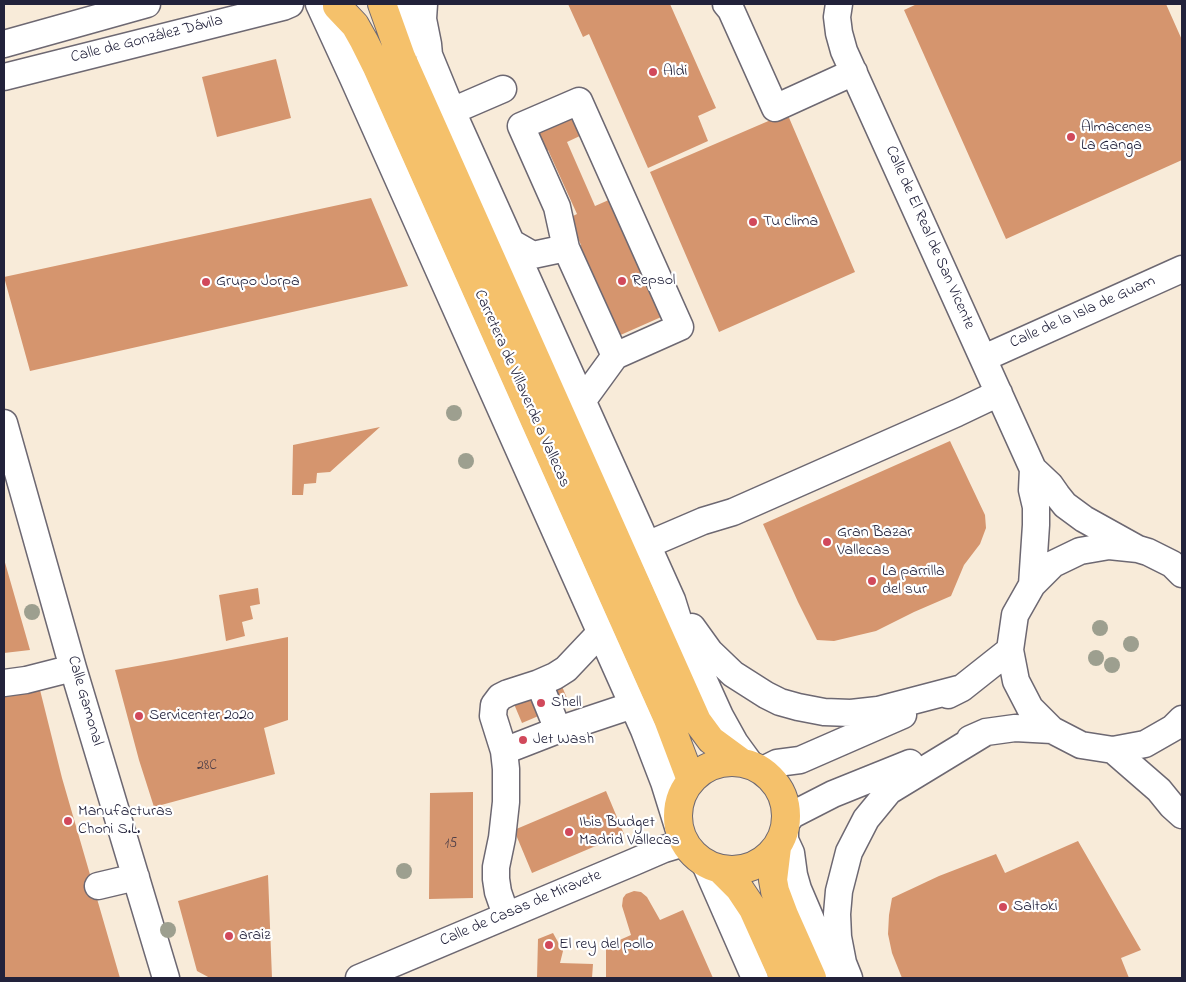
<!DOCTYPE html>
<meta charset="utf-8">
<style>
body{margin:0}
#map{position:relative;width:1186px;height:982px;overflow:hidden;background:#f8ebd9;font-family:"Indie Flower",sans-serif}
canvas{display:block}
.frame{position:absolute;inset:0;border:5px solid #22223b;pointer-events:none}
</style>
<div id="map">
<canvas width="1186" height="982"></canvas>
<div class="frame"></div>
</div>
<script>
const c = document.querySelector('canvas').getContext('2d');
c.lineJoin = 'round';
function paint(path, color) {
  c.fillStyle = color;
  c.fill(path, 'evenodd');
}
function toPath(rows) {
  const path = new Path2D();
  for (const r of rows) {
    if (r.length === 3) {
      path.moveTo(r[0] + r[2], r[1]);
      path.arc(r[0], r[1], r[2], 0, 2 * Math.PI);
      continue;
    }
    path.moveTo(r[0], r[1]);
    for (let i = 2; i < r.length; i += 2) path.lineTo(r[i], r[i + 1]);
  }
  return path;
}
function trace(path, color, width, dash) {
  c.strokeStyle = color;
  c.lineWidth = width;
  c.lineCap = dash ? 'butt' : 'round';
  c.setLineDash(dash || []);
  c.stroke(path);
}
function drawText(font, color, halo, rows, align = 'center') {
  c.font = font + ' "Indie Flower",sans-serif';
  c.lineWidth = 4.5;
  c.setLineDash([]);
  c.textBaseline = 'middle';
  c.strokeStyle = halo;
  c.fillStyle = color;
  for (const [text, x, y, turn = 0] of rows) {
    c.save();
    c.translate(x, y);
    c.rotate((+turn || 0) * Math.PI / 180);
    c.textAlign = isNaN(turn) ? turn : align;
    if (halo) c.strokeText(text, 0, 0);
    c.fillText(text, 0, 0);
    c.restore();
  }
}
const building = toPath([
 [568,4,670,4,716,108,698,116,708,141,648,168,589,34,583,37],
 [917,4,1166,4,1182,40,1182,160,1006,239,904,10],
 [276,59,291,118,217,137,202,77],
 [787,113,855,272,719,332,650,172],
 [573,114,582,135,567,142,595,206,611,199,668,314,616,337,576,248,581,245,569,218,577,214,548,150,545,152,536,130],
 [371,198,408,286,30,371,4,277],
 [380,427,330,472,317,473,316,483,304,484,303,495,292,495,293,445],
 [950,441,985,515,986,528,980,544,964,565,951,596,914,612,876,631,834,641,817,640,798,602,763,524],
 [4,559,30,650,4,653],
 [258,588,260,604,250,606,253,619,242,622,245,636,226,641,219,595],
 [288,637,288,720,264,728,275,774,154,807,139,760,115,670,171,660],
 [561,684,569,703,522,723,514,704],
 [40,690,62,778,120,978,4,978,4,695],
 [606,791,624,834,532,873,514,830],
 [473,792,473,898,429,899,430,793],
 [1078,841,1141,950,1121,958,1129,978,902,978,892,953,888,934,889,915,892,898,939,876,996,854,1005,873],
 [268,875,272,978,210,978,197,971,178,901],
 [634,891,641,892,647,897,660,920,683,910,713,978,606,978,606,946,631,935,622,906,623,898,626,894],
 [553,933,563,951,560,963,593,964,592,978,537,978,538,939]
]);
const minor = toPath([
 [319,4,353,78,644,730,664,782,678,827],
 [403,4,405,13,418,44],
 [424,4,423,19,428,44,429,55,452,111,672,600,682,632,720,716,735,743,751,765],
 [726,4,731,10,775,108,854,72],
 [839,4,837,17,839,33,844,51,1033,469,1050,485,1057,495,1065,505,1084,519,1138,549],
 [4,44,147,4],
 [4,77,283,7,290,4],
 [452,111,503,89],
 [512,243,533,255,566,248,557,207,521,126,579,101,680,327,615,356,583,400],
 [566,248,615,356],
 [984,358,1182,269],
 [4,423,73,668,166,978],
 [647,545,703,521,733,512,957,413,999,393],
 [1182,574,1172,564,1148,552,1138,549,1109,546,1080,551,1053,564,1032,585,1015,615,1010,650,1016,681,1030,708,1052,730,1081,745,1113,750,1145,744,1173,728,1182,719],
 [1032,585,1036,525,1036,507,1032,490,1033,469],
 [692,627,710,652,733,674,766,695,780,702,798,707,824,712,851,713,878,710,962,688],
 [601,632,566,669,555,676,539,683,558,730,633,705],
 [4,683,26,680,73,668],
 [948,695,962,688,1010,650],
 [970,739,986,732,1015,728,1052,730],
 [1113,750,1159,790,1172,806,1182,815],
 [504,751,558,730],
 [760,769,765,769,777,763,800,760,903,715],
 [786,823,792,815,833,794,910,763],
 [785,830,785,840,791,853,794,875,798,889,836,978],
 [705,864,755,978],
 [98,886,136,877],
 [506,915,498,892,496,879,496,867,502,838,506,802,506,769,504,751,493,716,494,705,500,697,508,693,539,683],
 [359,978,634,862,664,849,684,843],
 [849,978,843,963,838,937,837,914,839,891,849,852,866,819,889,791,986,732]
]);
const major = toPath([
 [382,4,401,57,697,721,711,740,741,762],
 [337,6,355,25,364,41,377,67,668,719,691,780],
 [732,816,54],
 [777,847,773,880,775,891,784,915,812,978],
 [721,870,739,888,753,909,784,978]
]);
const trees = [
 [454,413],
 [466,461],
 [32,612],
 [1100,628],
 [1131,644],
 [1096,658],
 [1112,665],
 [404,871],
 [168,930]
];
const markers = [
 [653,72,5,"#d1495b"],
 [1071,137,5,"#d1495b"],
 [753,222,5,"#d1495b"],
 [622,281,5,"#d1495b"],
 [206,282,5,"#d1495b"],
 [827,542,5,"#d1495b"],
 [872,581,5,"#d1495b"],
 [541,703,5,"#d1495b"],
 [139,716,5,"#d1495b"],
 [523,740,5,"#d1495b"],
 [68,821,5,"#d1495b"],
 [569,832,5,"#d1495b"],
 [1003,907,5,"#d1495b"],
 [229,936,5,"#d1495b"],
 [549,945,5,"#d1495b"]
];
const numberNames = [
 ["28C",207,767],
 ["15",451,845]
];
const streetNames = [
 ["Calle de González Dávila",147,40,-14],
 ["Calle de El Real de San Vicente",929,238,66],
 ["Calle de la Isla de Guam",1083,313,-24],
 ["Carretera de Villaverde a Vallecas",521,389,66],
 ["Calle Gamonal",84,701,74],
 ["Calle de Casas de Miravete",521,909,-23]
];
const poiNames = [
 ["Aldi",663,72],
 ["Almacenes",1081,128],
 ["La Ganga",1081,146],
 ["Tu clima",763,222],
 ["Repsol",632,281],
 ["Grupo Jorpa",216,282],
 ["Gran Bazar",837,533],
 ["Vallecas",837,551],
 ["La parrilla",882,572],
 ["del sur",882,590],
 ["Shell",551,703],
 ["Servicenter 2020",149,716],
 ["Jet Wash",533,740],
 ["Manufacturas",78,812],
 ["Choni S.L.",78,830],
 ["Ibis Budget",579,823],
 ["Madrid Vallecas",579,841],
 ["Saltoki",1013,907],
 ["araiz",239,936],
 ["El rey del pollo",559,945]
];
paint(building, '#d5956e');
trace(minor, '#6d6872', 29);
trace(major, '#6d6872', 30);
trace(minor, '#fff', 26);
trace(major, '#f5c16b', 28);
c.fillStyle = '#9d9f8f';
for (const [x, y] of trees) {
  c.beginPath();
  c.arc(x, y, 8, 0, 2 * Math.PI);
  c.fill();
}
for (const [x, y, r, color] of markers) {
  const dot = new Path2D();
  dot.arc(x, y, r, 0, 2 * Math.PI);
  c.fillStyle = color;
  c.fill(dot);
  trace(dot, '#fff', 2);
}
drawText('14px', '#4f3f48', null, numberNames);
drawText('16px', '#22223b', '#fff', streetNames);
drawText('16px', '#22223b', '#fff', poiNames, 'left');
</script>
